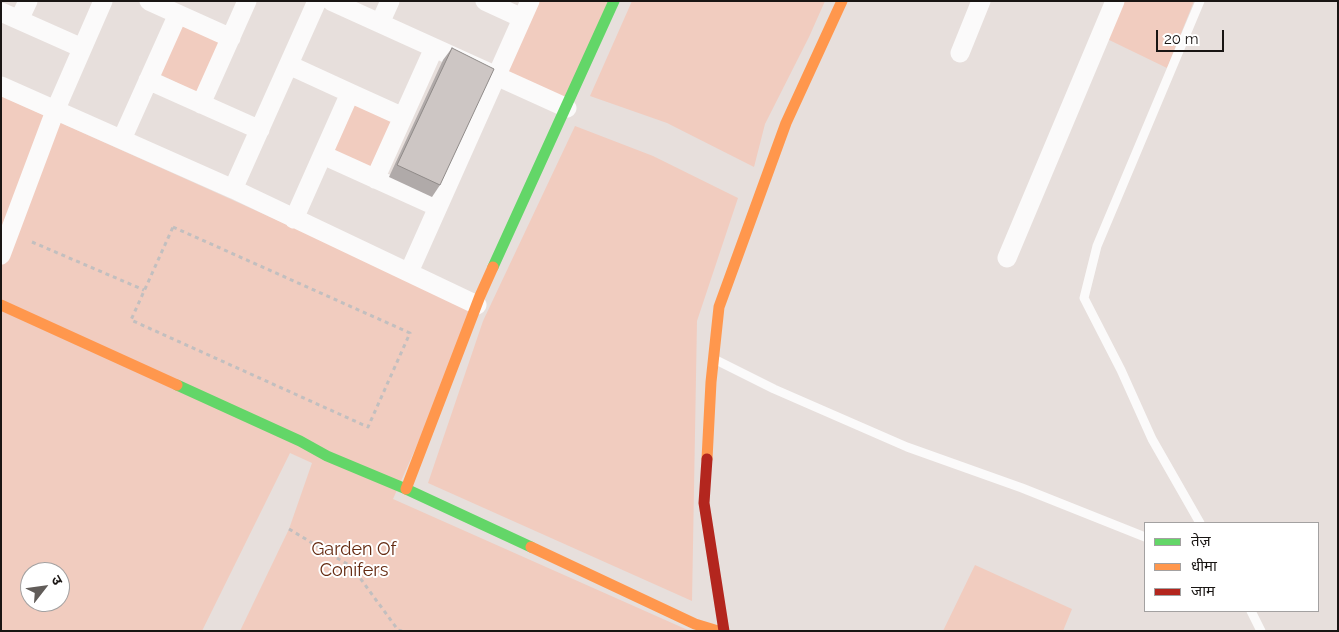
<!DOCTYPE html>
<meta charset="utf-8">
<style>
body{margin:0}
#map{position:relative;width:1339px;height:632px;overflow:hidden;background:#e7dfdc;font-family:Raleway,"Noto Sans Devanagari",sans-serif}
canvas{display:block}
.frame{position:absolute;inset:0;border:2px solid #191513;pointer-events:none}
.legend{position:absolute;left:1144px;top:522px;width:175px;height:90px;box-sizing:border-box;background:#fff;border:1px solid #a3a1a1;margin:0;padding:6px 9px;list-style:none;font-size:15px;color:#191513}
.legend li{display:flex;align-items:center;gap:10px;height:25px}
.legend b{width:25px;border:1px solid #a3a1a1}
.north{position:absolute;left:20px;top:562px;width:50px;height:50px;box-sizing:border-box;background:#fff;border:1px solid #a3a1a1;border-radius:50%;rotate:60deg;font-size:14px;font-weight:700;line-height:20px;text-align:center;color:#191513}
.north::after{content:'';display:block;margin:auto;width:18px;height:22px;background:#615c59;clip-path:polygon(50% 0,100% 100%,50% 72%,0 100%)}
.scale{position:absolute;left:1156px;top:30px;width:68px;height:22px;box-sizing:border-box;border:2px solid #191513;border-top:0;padding-left:6px;font-size:15px;line-height:18px;white-space:nowrap;color:#191513;-webkit-text-stroke:4px #fff;paint-order:stroke}
</style>
<div id="map">
<canvas width="1339" height="632"></canvas>
<div class="frame"></div>
<ul class="legend">
<li><b style="height:6px;background:#63d668"></b>तेज़</li>
<li><b style="height:6px;background:#ff974d"></b>धीमा</li>
<li><b style="height:6px;background:#b3261e"></b>जाम</li>
</ul>
<div class="north">उ</div>
<div class="scale">20 m</div>
</div>
<script>
const c = document.querySelector('canvas').getContext('2d');
c.lineJoin = 'round';
function paint(path, color) {
  c.fillStyle = color;
  c.fill(path, 'evenodd');
}
function toPath(rows) {
  const path = new Path2D();
  for (const r of rows) {
    path.moveTo(r[0], r[1]);
    for (let i = 2; i < r.length; i += 2) path.lineTo(r[i], r[i + 1]);
  }
  return path;
}
function trace(path, color, width, dash) {
  c.strokeStyle = color;
  c.lineWidth = width;
  c.lineCap = dash ? 'butt' : 'round';
  c.setLineDash(dash || []);
  c.stroke(path);
}
function drawText(font, color, halo, rows, align = 'center') {
  c.font = font + ' Raleway,sans-serif';
  c.lineWidth = 4;
  c.setLineDash([]);
  c.textBaseline = 'middle';
  c.strokeStyle = halo;
  c.fillStyle = color;
  for (const [text, x, y, turn = 0] of rows) {
    c.save();
    c.translate(x, y);
    c.rotate((+turn || 0) * Math.PI / 180);
    c.textAlign = isNaN(turn) ? turn : align;
    if (halo) c.strokeText(text, 0, 0);
    c.fillText(text, 0, 0);
    c.restore();
  }
}
const green = toPath([
 [530,1,614,1,567,108,497,76],
 [632,1,825,1,809,37,765,124,754,167,667,123,590,96],
 [1120,1,1194,1,1167,68,1103,37],
 [181,22,222,43,198,93,159,74],
 [1,96,477,310,393,499,690,631,240,631,289,529,312,463,290,453,202,631,1,631],
 [30,572,60,572,60,602,30,602],
 [355,101,394,120,373,168,332,151],
 [575,126,653,156,738,198,697,321,692,601,428,483,483,321],
 [975,565,1072,609,1063,631,943,631]
]);
const path = toPath([
 [173,227,410,333,368,427,131,320,173,227],
 [32,242,144,290],
 [289,529,352,567,398,630,402,631]
]);
const lane = toPath([
 [716,360,774,389,907,447,1022,488,1145,537],
 [1200,523,1152,439,1121,370,1084,298,1097,246,1200,1],
 [1251,611,1261,631]
]);
const street = toPath([
 [149,1,231,38],
 [331,1,567,108],
 [485,1,522,18],
 [1,12,82,48],
 [19,20,28,1],
 [380,23,390,1],
 [960,53,981,1],
 [289,65,350,93],
 [148,80,260,130],
 [1,86,233,189,477,305],
 [201,104,247,1],
 [122,139,178,14],
 [323,155,438,207],
 [375,179,403,117],
 [233,189,317,1],
 [294,219,350,93,403,117,434,48],
 [1,255,55,111,103,1],
 [1007,258,1115,1],
 [409,272,530,1]
]);
const fast = toPath([
 [493,267,614,1],
 [177,385,300,441,327,456,406,489,531,547]
]);
const slow = toPath([
 [1,305,177,385],
 [707,459,711,382,719,307,786,123,842,1],
 [406,489,480,296,493,267],
 [531,547,695,624,718,631]
]);
const jam = toPath([
 [707,459,704,503,724,631]
]);
const wall = toPath([
 [452,48,440,185,432,197,389,177,443,60]
]);
const building = toPath([
 [452,48,494,69,440,185,397,165,452,48]
]);
const parkNames = [
 ["Garden Of",354,550],
 ["Conifers",354,571]
];
paint(green, '#f1ccbf');
trace(path, '#c2bfbf', 3, [4, 4]);
trace(lane, '#fbfafa', 9);
trace(street, '#fbfafa', 19);
trace(fast, '#63d668', 11);
trace(slow, '#ff974d', 11);
trace(jam, '#b3261e', 11);
paint(wall, '#b0aaa9');
paint(building, '#cdc6c4');
trace(building, '#908b89', 1);
drawText('18px', '#652a11', '#fff', parkNames);
</script>
